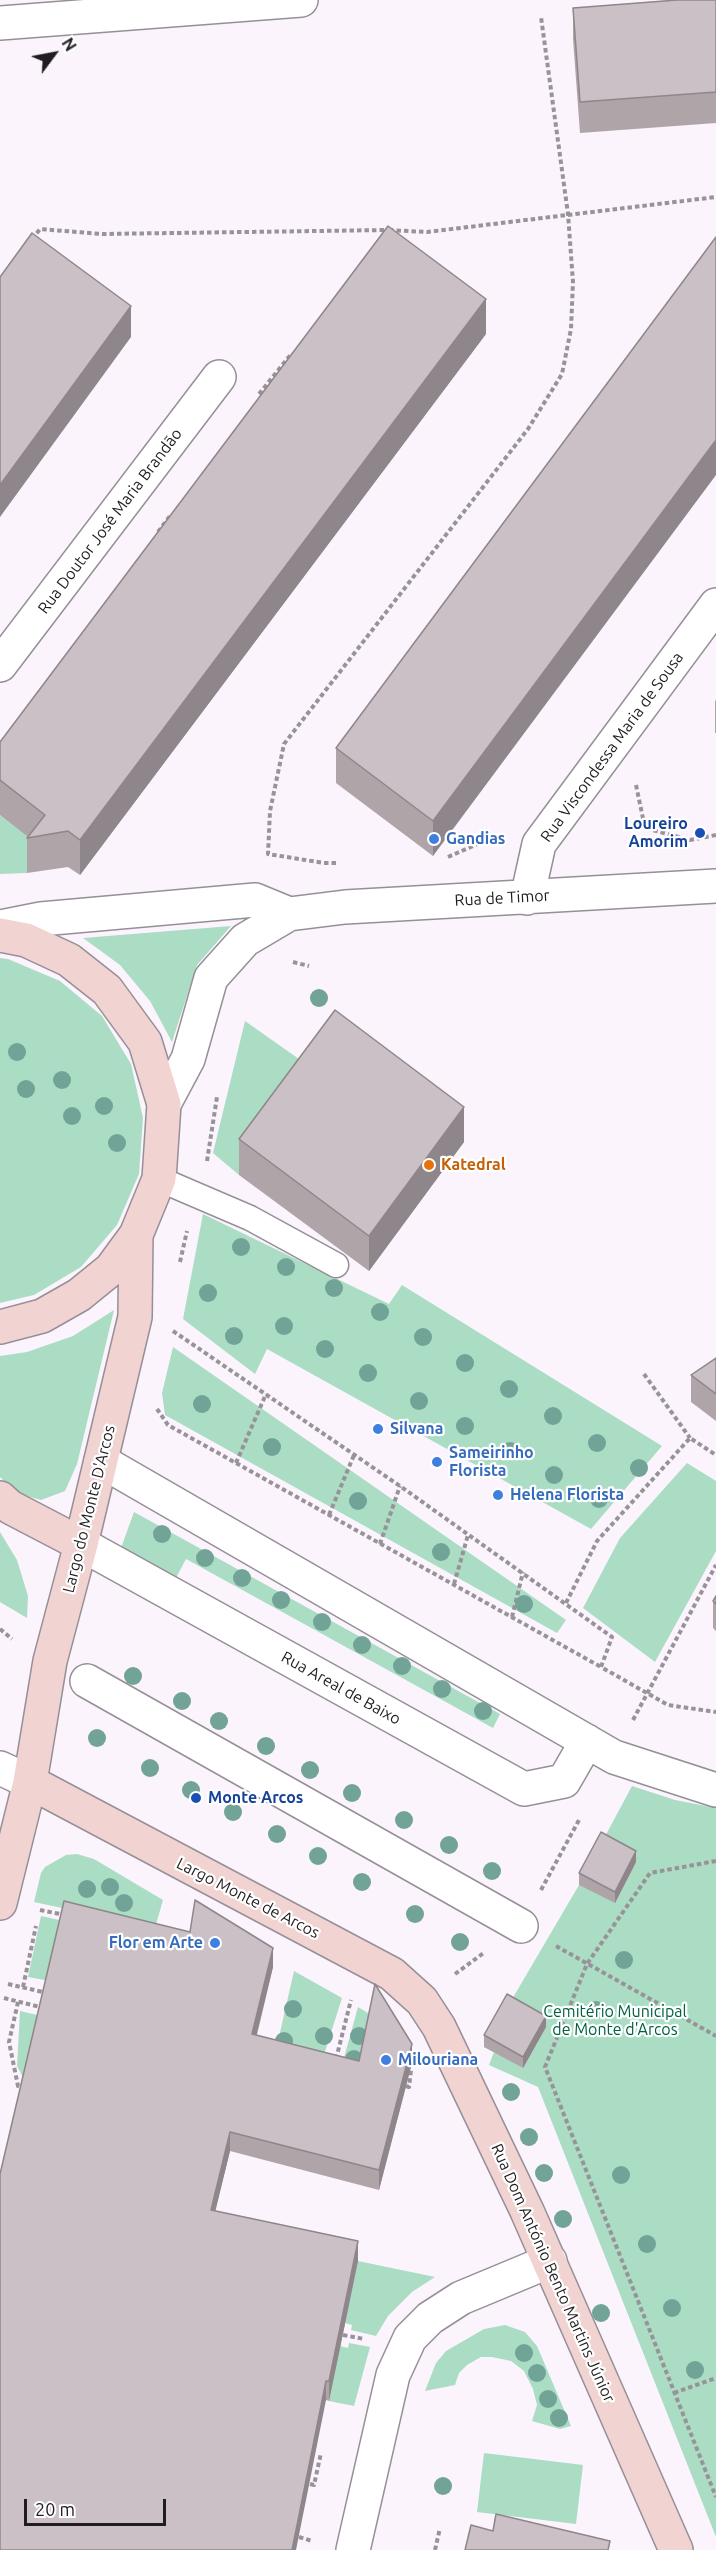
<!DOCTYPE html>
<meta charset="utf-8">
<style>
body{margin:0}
#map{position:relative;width:716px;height:2550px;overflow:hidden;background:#fbf4fd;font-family:Ubuntu,sans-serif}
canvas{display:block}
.north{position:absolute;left:24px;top:24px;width:60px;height:60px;-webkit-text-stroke:4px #fff;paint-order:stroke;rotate:58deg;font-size:16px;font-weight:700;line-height:24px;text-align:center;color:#201d20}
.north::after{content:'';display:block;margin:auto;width:21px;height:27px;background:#201d20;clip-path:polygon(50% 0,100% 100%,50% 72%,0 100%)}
.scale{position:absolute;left:24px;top:2499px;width:142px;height:27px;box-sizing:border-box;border:3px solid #201d20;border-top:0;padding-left:8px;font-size:18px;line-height:21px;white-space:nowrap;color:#201d20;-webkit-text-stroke:4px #fff;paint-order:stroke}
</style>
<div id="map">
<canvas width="716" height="2550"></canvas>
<div class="north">N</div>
<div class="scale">20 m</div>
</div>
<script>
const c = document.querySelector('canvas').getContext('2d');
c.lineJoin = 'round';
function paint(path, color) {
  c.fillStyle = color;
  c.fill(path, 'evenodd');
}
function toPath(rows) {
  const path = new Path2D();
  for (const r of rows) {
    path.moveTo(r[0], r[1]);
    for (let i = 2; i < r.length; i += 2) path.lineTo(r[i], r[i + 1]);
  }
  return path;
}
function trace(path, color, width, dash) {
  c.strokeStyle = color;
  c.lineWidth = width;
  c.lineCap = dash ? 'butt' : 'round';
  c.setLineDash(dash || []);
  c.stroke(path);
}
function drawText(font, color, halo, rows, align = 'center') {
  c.font = font + ' Ubuntu,sans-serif';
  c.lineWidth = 4.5;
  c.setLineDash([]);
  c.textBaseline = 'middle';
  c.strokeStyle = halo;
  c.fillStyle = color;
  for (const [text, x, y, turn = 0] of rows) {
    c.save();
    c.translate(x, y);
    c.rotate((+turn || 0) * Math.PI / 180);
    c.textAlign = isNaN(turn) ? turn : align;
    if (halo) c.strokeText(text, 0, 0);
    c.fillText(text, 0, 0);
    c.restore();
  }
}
const green = toPath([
 [0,815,45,850,27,873,0,874],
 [231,926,197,965,172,1042,150,1001,120,965,83,938],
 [0,958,8,959,60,981,102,1016,131,1064,143,1118,139,1174,117,1225,81,1267,34,1295,0,1303],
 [245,1021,316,1071,239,1175,213,1153],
 [203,1214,389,1304,402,1285,662,1446,591,1529,267,1349,255,1374,183,1319],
 [114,1310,77,1464,65,1491,41,1500,16,1493,0,1477,0,1356,27,1352,73,1336],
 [173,1347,566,1620,557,1633,165,1415,162,1393],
 [687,1463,716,1481,716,1551,655,1662,583,1608,620,1538],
 [134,1512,500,1714,493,1728,186,1559,176,1578,121,1548],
 [0,1532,17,1560,28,1596,27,1618,0,1602],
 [632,1786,675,1800,716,1808,716,2537,538,2087,489,2065,494,2052,484,2047,579,1885],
 [77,1854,94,1859,163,1900,155,1928,34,1902,41,1873,45,1867,66,1855],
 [41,1916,64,1921,50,1981,28,1977],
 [294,1971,342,1998,322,2061,276,2050],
 [358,2007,373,2016,361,2070,342,2065],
 [20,2011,42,2016,26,2083,17,2066],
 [358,2261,435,2277,412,2292,388,2316,376,2336,351,2330,352,2325,345,2323],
 [505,2325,525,2332,537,2346,571,2426,560,2429,532,2421,537,2405,533,2389,524,2371,511,2361,492,2357,481,2357,467,2365,459,2373,455,2385,425,2391,436,2363,446,2351,484,2329],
 [349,2343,370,2347,354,2406,329,2401,340,2346,348,2348],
 [484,2453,583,2465,576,2524,477,2512]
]);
const path = toPath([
 [389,230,427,232,716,197],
 [32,239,40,229,102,234,388,230],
 [259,394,292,353],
 [158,532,170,516],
 [636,785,645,828,690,840,716,835],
 [448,857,489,839],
 [336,863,324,863,268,854,270,811,284,744,528,429,562,374,571,329,573,282,568,214,541,17],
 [293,962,309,966],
 [207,1161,217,1097],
 [180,1262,187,1231],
 [173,1331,400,1486,612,1637,601,1667,668,1705,716,1712],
 [644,1374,690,1438],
 [157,1409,168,1425,601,1667],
 [236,1463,266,1394],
 [329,1515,354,1455],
 [380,1544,400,1486],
 [454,1584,468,1535],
 [566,1603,597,1541,690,1438,716,1455],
 [512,1617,523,1572],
 [0,1629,12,1639],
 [633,1720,716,1565],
 [716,1861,650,1873,587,1964,545,2067,716,2497],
 [541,1890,579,1820],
 [40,1910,65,1915],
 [556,1946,716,2036],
 [455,1974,485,1952],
 [8,1984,47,1993],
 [23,1987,36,1926],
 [4,1998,44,2008],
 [18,2002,9,2042,18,2086,25,2088],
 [336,2059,351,2000],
 [406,2086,409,2087,411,2070],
 [343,2335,364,2339],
 [674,2393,716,2378],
 [310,2484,314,2485,321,2453],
 [299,2537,312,2541],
 [435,2550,440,2528]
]);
const lane = toPath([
 [159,1179,250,1218,336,1265]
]);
const street = toPath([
 [0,23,301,0],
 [0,665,219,377],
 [527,898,539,844,716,605],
 [0,927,41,919,255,900,289,914],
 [164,1104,188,1059,211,978,245,940,289,914,345,907,716,886],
 [101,1461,614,1757,716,1790],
 [81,1544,524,1789,564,1781,587,1741],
 [87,1681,521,1926],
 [0,1768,30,1782],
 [353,2550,393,2375,410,2338,430,2318,461,2298,550,2261]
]);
const secondary = toPath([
 [0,935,26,940,69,960,107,990,145,1042,164,1104,159,1179,136,1235,111,1269,79,1295,42,1316,0,1327],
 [136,1235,135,1317,81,1544,50,1661,30,1782,392,1974,422,2001,439,2027,527,2211,676,2550],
 [0,1498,10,1507,81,1544],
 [0,1903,30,1782]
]);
const trees = [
 [319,998],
 [17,1052],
 [62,1080],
 [26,1089],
 [104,1106],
 [72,1116],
 [117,1143],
 [241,1247],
 [286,1267],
 [334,1288],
 [208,1293],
 [380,1312],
 [284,1326],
 [234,1336],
 [423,1337],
 [325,1349],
 [465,1363],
 [368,1373],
 [509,1389],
 [419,1401],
 [202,1404],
 [553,1416],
 [465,1426],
 [597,1443],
 [272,1447],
 [510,1451],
 [639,1468],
 [554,1475],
 [599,1499],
 [358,1501],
 [162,1534],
 [441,1552],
 [205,1558],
 [242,1578],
 [281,1600],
 [524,1604],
 [322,1622],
 [362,1645],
 [402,1666],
 [133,1676],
 [442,1689],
 [182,1701],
 [483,1711],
 [219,1721],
 [97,1738],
 [266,1746],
 [150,1768],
 [310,1770],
 [191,1790],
 [352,1793],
 [233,1812],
 [404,1820],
 [277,1834],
 [449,1845],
 [318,1856],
 [492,1871],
 [362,1882],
 [110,1887],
 [87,1889],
 [124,1903],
 [415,1914],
 [460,1942],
 [624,1960],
 [293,2009],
 [596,2010],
 [324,2036],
 [359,2036],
 [284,2041],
 [354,2059],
 [511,2092],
 [529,2137],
 [544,2173],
 [621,2175],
 [563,2219],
 [647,2244],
 [672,2308],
 [601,2313],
 [524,2353],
 [695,2370],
 [537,2373],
 [548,2399],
 [559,2418],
 [443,2486]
];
const wall = toPath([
 [716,0,716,123,580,133,573,39,573,8],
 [716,237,433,856,336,783,336,748],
 [486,334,80,875,68,867,27,873,27,838,28,837,0,815,0,742],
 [716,700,716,733,715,733,715,701],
 [239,1139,464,1142,369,1271,239,1175],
 [716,1358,716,1421,691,1402,691,1375],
 [716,1596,716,1631,713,1628,713,1601],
 [636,1862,615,1903,579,1885,579,1873],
 [273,1967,257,2035,359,2061,412,2063,379,2190,230,2151,215,2211,358,2261,329,2401,326,2400,0,2550],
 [546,2027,523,2068,484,2047,484,2035]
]);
const shadedWall = toPath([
 [486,299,486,334,80,875,80,840],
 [131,306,131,337,0,517,0,485],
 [716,440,716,475,433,856,433,821],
 [464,1107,464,1142,369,1271,369,1236],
 [636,1851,636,1862,615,1903,615,1892],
 [273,1948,273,1967,252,2053,252,2034],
 [546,2016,546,2027,523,2068,523,2057],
 [412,2044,412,2063,379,2190,379,2170],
 [230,2132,230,2151,211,2229,211,2210],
 [358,2241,358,2261,329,2401,329,2381],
 [326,2381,326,2400,296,2550,292,2550]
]);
const building = toPath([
 [677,0,716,0,716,92,580,102,573,8,677,0],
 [388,226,486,299,80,840,68,831,27,838,45,815,0,780,0,742,388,226],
 [32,233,131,306,0,485,0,277,32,233],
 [716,237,716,440,433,821,336,748,716,237],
 [335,1010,464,1107,369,1236,239,1139,335,1010],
 [716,1358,716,1394,691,1375,716,1358],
 [716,1596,716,1604,713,1601,716,1596],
 [601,1832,636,1851,615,1892,579,1873,601,1832],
 [195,1900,273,1948,252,2034,359,2061,375,1984,412,2044,379,2170,230,2132,211,2210,358,2241,329,2381,326,2381,292,2550,0,2550,0,2174,64,1901,190,1932,195,1900],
 [507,1994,546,2016,523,2057,484,2035,507,1994],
 [496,2514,610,2541,608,2550,465,2550,471,2525,493,2531,496,2514]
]);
const markers = [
 [700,833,6,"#1a4fb4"],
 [434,839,6,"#3f7fe0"],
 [429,1165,6,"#e8710a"],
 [378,1429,6,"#3f7fe0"],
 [437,1462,6,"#3f7fe0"],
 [498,1495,6,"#3f7fe0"],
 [196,1798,6,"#1a4fb4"],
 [215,1943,6,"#3f7fe0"],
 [386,2060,6,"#3f7fe0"]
];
const streetNames = [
 ["Rua Doutor José Maria Brandão",110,521,-53],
 ["Rua Viscondessa Maria de Sousa",612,747,-54],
 ["Rua de Timor",502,898,-3],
 ["Largo do Monte D'Arcos",89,1509,-76],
 ["Rua Areal de Baixo",341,1688,29],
 ["Largo Monte de Arcos",248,1898,27],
 ["Rua Dom António Bento Martins Júnior",553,2273,66]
];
const transitNames = [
 ["Loureiro",688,824],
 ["Amorim",688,842],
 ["Monte Arcos",208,1798,"left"]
];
const shopNames = [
 ["Gandias",446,839],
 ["Silvana",390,1429],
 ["Sameirinho",449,1453],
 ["Florista",449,1471],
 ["Helena Florista",510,1495],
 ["Flor em Arte",203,1943,"right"],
 ["Milouriana",398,2060]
];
const foodNames = [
 ["Katedral",441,1165]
];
const parkNames = [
 ["Cemitério Municipal",615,2012],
 ["de Monte d'Arcos",615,2030]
];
paint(green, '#aaddc4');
trace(lane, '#968f97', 27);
trace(street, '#968f97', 36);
trace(secondary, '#968f97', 36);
trace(path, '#989399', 4, [4.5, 3]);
trace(lane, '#fff', 24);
trace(street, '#fff', 33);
trace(secondary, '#f1d3d2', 33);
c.fillStyle = '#71a397';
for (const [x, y] of trees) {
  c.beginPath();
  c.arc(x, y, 9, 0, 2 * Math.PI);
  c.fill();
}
paint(wall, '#afa5a9');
paint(shadedWall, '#8e868a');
paint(building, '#cbc0c5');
trace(building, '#8e868a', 1.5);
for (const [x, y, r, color] of markers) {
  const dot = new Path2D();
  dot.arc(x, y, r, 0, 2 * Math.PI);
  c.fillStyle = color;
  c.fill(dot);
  trace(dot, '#fff', 2);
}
drawText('16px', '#201d20', '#fff', streetNames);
drawText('bold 16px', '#164399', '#fff', transitNames, 'right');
drawText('bold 16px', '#366cbe', '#fff', shopNames, 'left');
drawText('bold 16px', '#c56008', '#fff', foodNames, 'left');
drawText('16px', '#006143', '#fff', parkNames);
</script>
